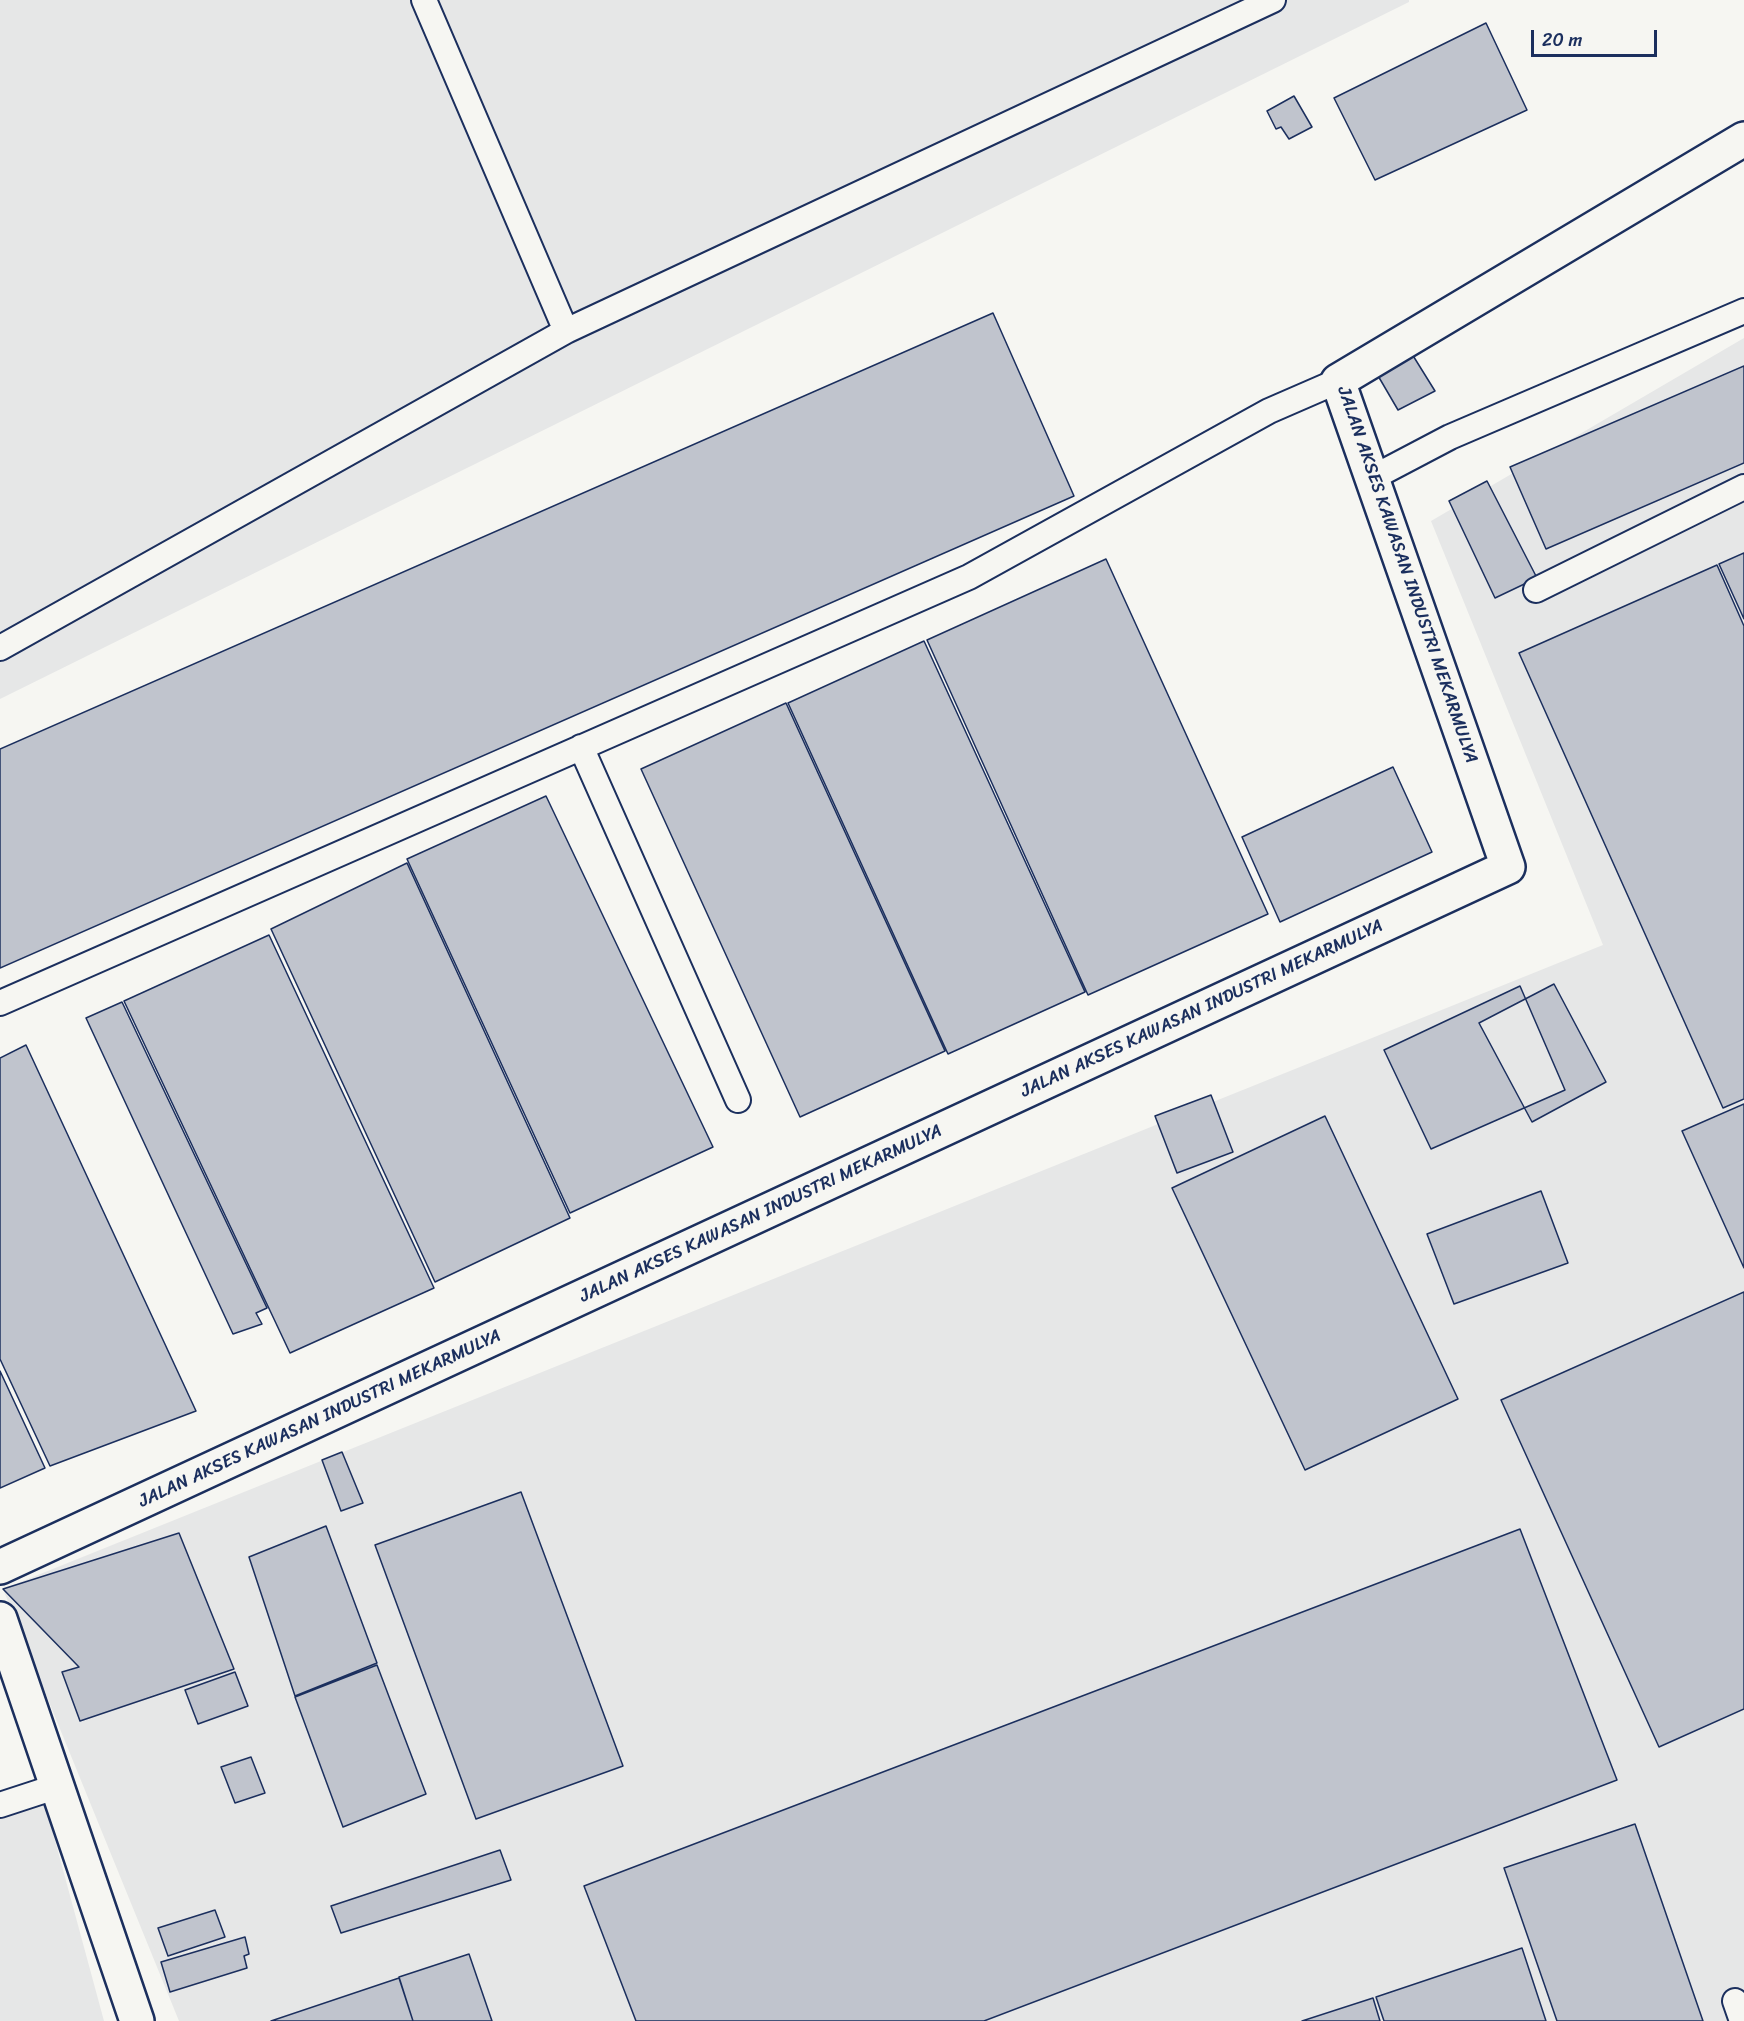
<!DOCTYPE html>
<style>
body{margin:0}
#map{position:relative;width:1744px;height:2021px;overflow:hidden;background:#f6f6f2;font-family:Sriracha,sans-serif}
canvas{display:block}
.scale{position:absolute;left:1531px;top:30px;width:126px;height:27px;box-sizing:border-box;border:3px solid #1b2f5e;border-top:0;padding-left:8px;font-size:18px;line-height:21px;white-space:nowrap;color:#1b2f5e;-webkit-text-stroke:4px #f6f6f2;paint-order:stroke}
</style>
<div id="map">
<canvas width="1744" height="2021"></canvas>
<div class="scale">20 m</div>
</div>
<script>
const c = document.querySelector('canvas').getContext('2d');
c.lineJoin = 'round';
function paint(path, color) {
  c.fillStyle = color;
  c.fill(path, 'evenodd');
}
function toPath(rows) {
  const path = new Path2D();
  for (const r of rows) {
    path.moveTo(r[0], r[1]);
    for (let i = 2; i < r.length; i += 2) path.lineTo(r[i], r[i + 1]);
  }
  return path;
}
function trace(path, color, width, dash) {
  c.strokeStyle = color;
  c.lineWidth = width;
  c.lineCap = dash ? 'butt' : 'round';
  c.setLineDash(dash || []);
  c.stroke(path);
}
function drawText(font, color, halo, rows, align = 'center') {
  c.font = font + ' Sriracha,sans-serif';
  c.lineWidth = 5;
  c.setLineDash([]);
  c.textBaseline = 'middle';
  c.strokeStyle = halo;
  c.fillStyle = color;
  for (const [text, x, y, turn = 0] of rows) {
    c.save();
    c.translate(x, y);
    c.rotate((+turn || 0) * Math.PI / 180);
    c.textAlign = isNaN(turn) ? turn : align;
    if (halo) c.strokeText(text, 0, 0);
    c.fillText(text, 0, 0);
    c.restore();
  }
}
const built = toPath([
 [0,0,1409,0,1409,2,0,699],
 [1744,338,1744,2021,179,2021,3,1589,1603,945,1431,521],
 [40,1785,104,2021,0,2021,0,1801]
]);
const building = toPath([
 [1486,23,1527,110,1375,180,1334,98,1486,23],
 [1294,96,1312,127,1289,139,1281,127,1276,129,1267,111,1294,96],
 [993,313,1074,496,0,968,0,749,993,313],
 [1412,354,1435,391,1398,410,1377,374,1412,354],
 [1744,366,1744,463,1546,549,1510,467,1744,366],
 [1487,481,1537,578,1495,598,1449,501,1487,481],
 [1744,553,1744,619,1719,564,1744,553],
 [1106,559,1268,914,1088,995,927,640,1106,559],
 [1717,565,1744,626,1744,1099,1723,1108,1519,653,1717,565],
 [924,641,1085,992,948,1054,788,703,924,641],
 [786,703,945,1051,800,1117,641,769,786,703],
 [1393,767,1432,852,1280,922,1242,837,1393,767],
 [546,796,713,1147,570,1213,407,859,546,796],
 [407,863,570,1218,435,1282,271,929,407,863],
 [269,935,434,1288,290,1353,124,1001,269,935],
 [1554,984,1606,1082,1532,1122,1479,1023,1554,984],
 [1520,986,1565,1090,1431,1149,1384,1050,1520,986],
 [122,1002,267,1308,256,1313,262,1324,233,1334,86,1018,122,1002],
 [26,1045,196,1411,50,1466,0,1359,0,1058,26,1045],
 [1211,1095,1233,1152,1177,1173,1155,1116,1211,1095],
 [1744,1104,1744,1268,1682,1131,1744,1104],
 [1325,1116,1458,1399,1305,1470,1172,1188,1325,1116],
 [1541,1191,1568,1263,1454,1304,1427,1234,1541,1191],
 [1744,1292,1744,1709,1659,1747,1501,1400,1744,1292],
 [0,1371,45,1468,0,1488,0,1371],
 [342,1452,363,1503,341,1511,322,1460,342,1452],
 [521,1492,623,1766,476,1819,375,1545,521,1492],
 [326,1526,377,1663,295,1696,249,1557,326,1526],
 [1520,1529,1617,1780,984,2021,636,2021,584,1886,1520,1529],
 [179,1533,234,1669,80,1721,62,1672,79,1667,3,1589,179,1533],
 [377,1665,426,1794,343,1827,295,1697,377,1665],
 [235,1672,248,1706,198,1724,185,1690,235,1672],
 [251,1757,265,1793,235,1803,221,1767,251,1757],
 [1635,1824,1703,2021,1557,2021,1504,1868,1635,1824],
 [500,1850,511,1880,341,1933,331,1906,500,1850],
 [215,1910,225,1937,168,1956,158,1928,215,1910],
 [245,1937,249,1954,244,1956,247,1968,170,1992,161,1962,245,1937],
 [1522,1948,1546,2021,1384,2021,1376,1997,1522,1948],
 [469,1954,492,2021,413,2021,399,1977,469,1954],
 [399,1978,413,2021,271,2021,399,1978],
 [1373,1998,1380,2021,1302,2021,1373,1998]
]);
const lane = toPath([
 [424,0,566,331],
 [1372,478,1450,437,1744,311],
 [1536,590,1744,487],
 [0,648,566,331,1273,0],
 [581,747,738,1100],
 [0,1003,969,577,1269,411,1338,381],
 [0,1805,58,1786],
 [1735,2001,1742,2021]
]);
const street = toPath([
 [0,1567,1508,867,1338,381,1744,139],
 [0,1619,137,2021]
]);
const streetNames = [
 ["JALAN AKSES KAWASAN INDUSTRI MEKARMULYA",1407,575,71],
 ["JALAN AKSES KAWASAN INDUSTRI MEKARMULYA",1202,1009,-25],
 ["JALAN AKSES KAWASAN INDUSTRI MEKARMULYA",761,1214,-25],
 ["JALAN AKSES KAWASAN INDUSTRI MEKARMULYA",320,1419,-25]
];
paint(built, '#e6e7e7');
paint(building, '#c0c4cd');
trace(building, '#1b2f5e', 1.5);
trace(lane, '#1b2f5e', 28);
trace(street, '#1b2f5e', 38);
trace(lane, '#f6f6f2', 24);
trace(street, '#f6f6f2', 33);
drawText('18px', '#1b2f5e', '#f6f6f2', streetNames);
</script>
